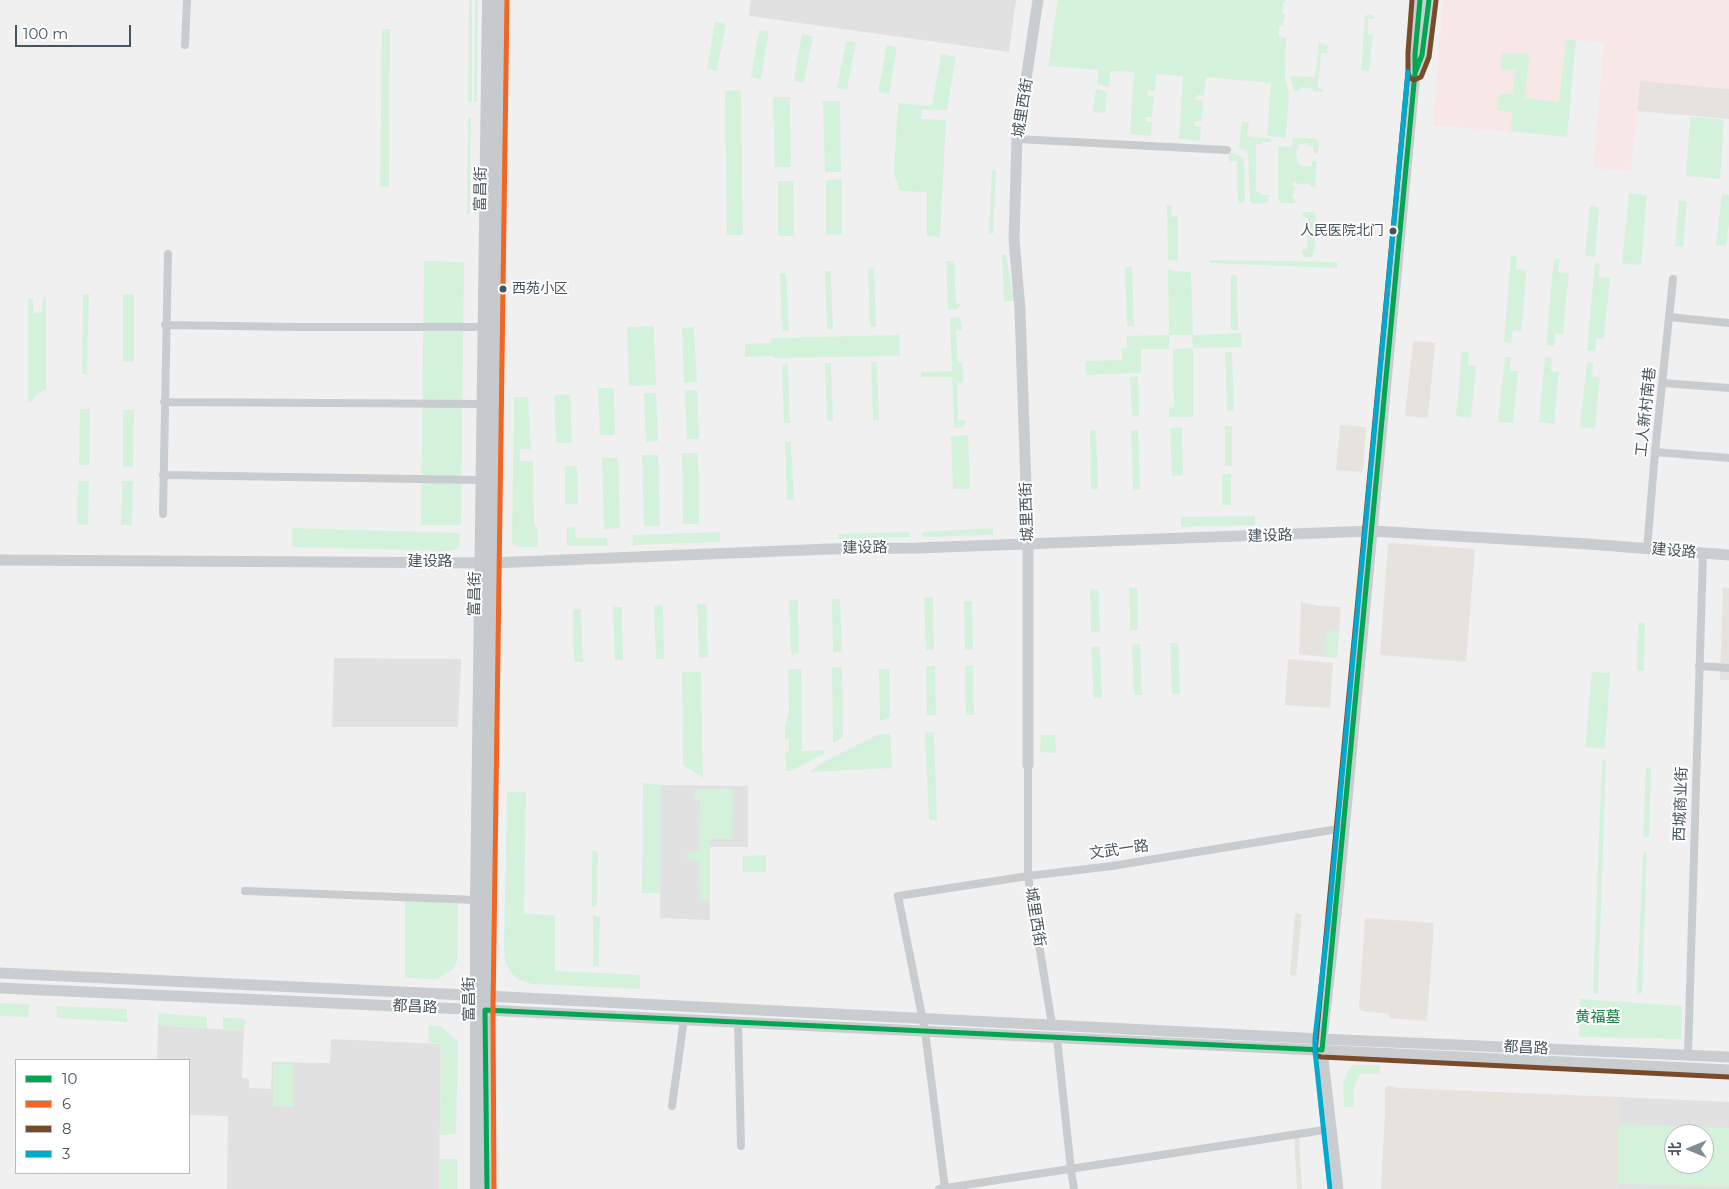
<!DOCTYPE html>
<meta charset="utf-8">
<style>
body{margin:0}
#map{position:relative;width:1729px;height:1189px;overflow:hidden;background:#f1f0f0;font-family:Montserrat,"Noto Sans SC",sans-serif}
canvas{display:block}
.legend{position:absolute;left:15px;top:1059px;width:175px;height:115px;box-sizing:border-box;background:#fff;border:1px solid #b5bbbe;margin:0;padding:6px 9px;list-style:none;font-size:15px;color:#46545d}
.legend li{display:flex;align-items:center;gap:10px;height:25px}
.legend b{width:25px;border:1px solid #b5bbbe}
.north{position:absolute;left:1664px;top:1124px;width:50px;height:50px;box-sizing:border-box;background:#fff;border:1px solid #b5bbbe;border-radius:50%;rotate:270deg;font-size:14px;font-weight:700;line-height:20px;text-align:center;color:#46545d}
.north::after{content:'';display:block;margin:auto;width:18px;height:22px;background:#828b90;clip-path:polygon(50% 0,100% 100%,50% 72%,0 100%)}
.scale{position:absolute;left:15px;top:25px;width:116px;height:22px;box-sizing:border-box;border:2px solid #46545d;border-top:0;padding-left:6px;font-size:15px;line-height:18px;white-space:nowrap;color:#46545d;-webkit-text-stroke:4px #fff;paint-order:stroke}
</style>
<div id="map">
<canvas width="1729" height="1189"></canvas>
<ul class="legend">
<li><b style="height:6px;background:#00a651"></b>10</li>
<li><b style="height:6px;background:#f26522"></b>6</li>
<li><b style="height:6px;background:#7a4b2a"></b>8</li>
<li><b style="height:6px;background:#00a9ce"></b>3</li>
</ul>
<div class="north">北</div>
<div class="scale">100 m</div>
</div>
<script>
const c = document.querySelector('canvas').getContext('2d');
c.lineJoin = 'round';
function paint(path, color) {
  c.fillStyle = color;
  c.fill(path, 'evenodd');
}
function toPath(rows) {
  const path = new Path2D();
  for (const r of rows) {
    path.moveTo(r[0], r[1]);
    for (let i = 2; i < r.length; i += 2) path.lineTo(r[i], r[i + 1]);
  }
  return path;
}
function trace(path, color, width, dash) {
  c.strokeStyle = color;
  c.lineWidth = width;
  c.lineCap = dash ? 'butt' : 'round';
  c.setLineDash(dash || []);
  c.stroke(path);
}
function drawText(font, color, halo, rows, align = 'center') {
  c.font = font + ' Montserrat,"Noto Sans SC",sans-serif';
  c.lineWidth = 4;
  c.setLineDash([]);
  c.textBaseline = 'middle';
  c.strokeStyle = halo;
  c.fillStyle = color;
  for (const [text, x, y, turn = 0] of rows) {
    c.save();
    c.translate(x, y);
    c.rotate((+turn || 0) * Math.PI / 180);
    c.textAlign = isNaN(turn) ? turn : align;
    if (halo) c.strokeText(text, 0, 0);
    c.fillText(text, 0, 0);
    c.restore();
  }
}
const commercial = toPath([
 [1640,80,1729,89,1729,119,1637,111],
 [1414,341,1435,343,1428,418,1405,416,1413,342],
 [1340,425,1366,427,1363,472,1336,470],
 [1388,543,1475,549,1466,662,1380,655],
 [1723,587,1729,588,1729,680,1720,680],
 [1301,602,1320,606,1341,607,1337,658,1299,654],
 [1288,659,1333,663,1330,708,1285,705],
 [1295,913,1302,914,1296,976,1290,975],
 [1365,918,1434,923,1427,1021,1389,1018,1389,1014,1362,1011,1359,1008],
 [1389,1085,1398,1088,1619,1097,1618,1189,1381,1189,1385,1114,1385,1088],
 [1294,1135,1299,1135,1302,1189,1297,1189]
]);
const education = toPath([
 [751,0,1016,0,1009,52,749,16],
 [334,658,461,659,458,727,332,727],
 [661,785,748,786,748,847,710,847,710,920,660,918],
 [158,1025,244,1031,242,1078,249,1079,249,1088,271,1089,272,1062,330,1063,331,1039,441,1044,439,1189,227,1189,228,1116,189,1115,189,1060,157,1060],
 [1619,1097,1729,1102,1729,1189,1618,1189],
 [1674,1134,1704,1134,1704,1164,1674,1164]
]);
const medical = toPath([
 [1443,0,1729,0,1729,89,1640,81,1631,171,1593,168,1604,42,1575,40,1567,137,1433,125]
]);
const green = toPath([
 [469,0,472,0,472,102,468,102],
 [475,0,478,0,477,102,474,101],
 [1058,0,1285,0,1285,2,1283,2,1282,13,1285,14,1283,25,1279,26,1279,36,1286,38,1285,78,1289,94,1286,138,1267,136,1271,83,1206,77,1204,96,1197,95,1196,100,1203,101,1202,121,1195,121,1195,126,1201,127,1200,141,1179,139,1183,76,1156,74,1155,91,1148,91,1147,96,1154,96,1152,117,1146,117,1146,122,1152,122,1151,136,1130,134,1134,72,1111,71,1109,87,1097,84,1098,70,1048,66],
 [1369,14,1374,16,1374,19,1368,19,1368,34,1373,35,1369,71,1361,70,1365,16],
 [715,22,726,24,717,71,707,69],
 [382,29,390,29,389,187,380,187],
 [759,30,769,31,761,79,751,77],
 [802,34,813,36,804,83,794,81],
 [1566,39,1576,40,1567,137,1511,131,1512,112,1497,110,1499,94,1513,94,1515,70,1501,69,1502,53,1529,54,1525,98,1559,102],
 [846,41,856,42,847,90,837,88],
 [1319,42,1328,46,1327,53,1321,53,1318,88,1323,89,1323,92,1313,91,1313,89,1301,87,1300,91,1294,91,1290,76,1315,77],
 [887,45,897,47,889,94,878,92],
 [941,54,956,57,947,110,922,109,921,119,946,120,940,237,927,236,927,192,900,191,894,174,898,103,932,106],
 [1096,89,1107,92,1105,113,1093,112],
 [741,90,743,235,727,235,725,91],
 [773,97,790,97,791,167,775,167],
 [823,101,840,101,841,172,825,172],
 [1690,117,1724,120,1720,179,1686,176],
 [468,118,471,118,470,214,467,214],
 [1242,122,1249,122,1247,136,1271,139,1271,142,1262,142,1262,144,1256,144,1256,192,1260,192,1260,195,1270,195,1267,203,1253,204,1250,201,1248,153,1245,150,1239,148],
 [1293,138,1313,138,1319,141,1318,154,1315,154,1315,152,1313,152,1313,146,1308,146,1308,143,1299,144,1298,150,1296,150,1298,164,1301,165,1301,167,1312,166,1312,161,1317,161,1315,188,1306,183,1304,185,1302,183,1299,185,1295,181,1292,184,1295,189,1293,191,1295,193,1292,195,1296,203,1281,203,1278,199,1278,146,1292,147],
 [1229,153,1237,154,1244,159,1245,201,1243,203,1238,203,1237,161,1229,161],
 [992,170,996,170,993,234,989,234],
 [842,179,842,234,826,235,826,180],
 [778,181,793,181,794,236,778,236],
 [1629,193,1647,195,1641,265,1622,263],
 [1722,194,1729,195,1729,223,1726,246,1716,245],
 [1679,200,1687,201,1683,247,1675,246],
 [1167,205,1172,205,1171,217,1178,216,1178,261,1168,260],
 [1590,206,1599,207,1595,257,1585,256],
 [1304,212,1314,212,1316,215,1314,254,1311,257,1305,257,1302,254,1302,249,1307,249,1308,218,1302,217,1302,214],
 [1002,255,1006,255,1014,301,1004,301],
 [1511,255,1517,256,1516,269,1527,270,1521,331,1513,330,1511,343,1504,342],
 [1554,258,1560,259,1558,272,1569,273,1563,334,1555,333,1554,346,1546,345],
 [1210,260,1337,262,1337,268,1210,263],
 [424,261,464,262,461,525,421,525],
 [946,261,954,261,956,303,961,304,957,309,948,309],
 [1595,263,1600,264,1599,277,1610,278,1604,339,1596,338,1595,351,1587,351],
 [1125,267,1132,267,1134,326,1127,326],
 [874,268,876,327,870,327,868,269],
 [1168,269,1174,271,1191,272,1193,335,1241,333,1242,347,1193,348,1193,417,1169,417,1169,408,1174,407,1173,349,1193,348,1192,335,1169,335,1169,349,1141,349,1141,373,1086,375,1085,361,1122,360,1121,348,1127,348,1127,336,1169,335],
 [825,271,831,271,833,329,827,329],
 [780,273,786,273,789,331,782,331],
 [1231,275,1237,275,1238,330,1231,330],
 [83,294,89,294,87,375,82,374],
 [123,294,134,294,134,362,123,362],
 [43,297,46,297,46,390,37,394,32,401,28,403,28,299,33,298,33,313,42,312],
 [958,317,960,318,962,330,956,330,958,362,962,362,963,383,957,383,958,420,965,420,965,425,963,427,954,428,952,377,921,377,921,372,952,371,950,318],
 [654,326,656,385,629,386,627,327],
 [694,327,697,382,684,383,682,328],
 [899,335,900,356,774,358,774,356,745,357,745,344,771,343,771,338],
 [1462,351,1469,352,1468,365,1476,366,1471,418,1456,416],
 [1225,352,1232,352,1234,411,1227,411],
 [1505,357,1511,357,1510,371,1518,371,1513,423,1498,422],
 [1545,357,1552,358,1551,371,1559,372,1554,424,1539,422],
 [871,362,877,362,879,420,873,421],
 [1587,362,1593,363,1592,376,1600,377,1595,429,1580,427],
 [825,363,831,363,833,421,827,421],
 [788,364,790,423,784,423,782,365],
 [1138,376,1139,416,1132,416,1130,377],
 [598,388,614,388,615,435,600,435],
 [697,390,699,439,687,439,685,391],
 [656,393,658,441,646,442,644,393],
 [570,394,572,443,556,443,554,395],
 [514,397,528,397,531,449,520,449,520,461,533,461,534,524,537,528,538,547,519,547,512,544],
 [80,409,90,409,89,465,79,465],
 [123,410,134,410,133,467,123,467],
 [1225,426,1232,426,1232,466,1225,466],
 [1182,427,1183,475,1172,476,1170,428],
 [1090,430,1096,430,1098,489,1091,489],
 [1131,430,1138,430,1140,489,1133,489],
 [968,435,970,489,953,489,951,436],
 [785,442,791,442,794,500,787,500],
 [682,453,698,453,699,524,683,524],
 [642,455,658,455,660,526,644,526],
 [618,457,620,528,604,529,602,458],
 [565,466,577,466,578,504,565,504],
 [1222,474,1231,474,1231,505,1222,505],
 [78,481,89,481,88,525,77,524],
 [122,481,133,481,132,525,121,525],
 [1255,516,1255,525,1181,527,1181,517],
 [575,527,576,538,607,538,608,546,567,546,567,528],
 [292,528,460,533,459,548,448,551,292,547],
 [993,528,993,535,922,537,922,532],
 [720,532,720,542,632,545,633,535],
 [909,532,910,537,838,539,838,534],
 [1137,587,1138,630,1130,630,1129,588],
 [1098,589,1100,632,1091,632,1090,590],
 [924,597,933,597,934,650,926,650],
 [832,599,840,599,842,652,833,652],
 [798,600,799,653,791,654,789,600],
 [964,601,972,601,973,650,965,650],
 [697,604,706,604,708,657,699,658],
 [663,605,664,659,656,659,654,606],
 [613,607,622,607,623,660,615,660],
 [573,609,581,609,583,662,574,662],
 [1638,623,1645,623,1644,671,1637,671],
 [1329,631,1339,631,1337,658,1324,656,1325,635],
 [1170,643,1178,643,1180,694,1172,694],
 [1140,644,1142,695,1134,695,1132,645],
 [1091,647,1100,647,1102,698,1094,698],
 [973,665,974,715,966,715,965,666],
 [926,666,935,666,936,715,927,715],
 [832,667,842,667,843,737,833,743],
 [788,669,801,669,802,751,824,750,824,754,791,771,786,771,785,752,789,751,789,739,785,739,785,726,789,709],
 [879,669,889,669,890,718,880,721],
 [682,672,701,672,703,778,683,765],
 [1592,672,1610,673,1605,749,1585,747],
 [934,732,937,820,937,821,929,820,925,733],
 [879,734,890,734,892,768,809,772,827,760],
 [1041,735,1055,735,1056,753,1040,752],
 [1602,760,1606,760,1598,994,1593,993],
 [1651,767,1649,837,1643,837,1646,768],
 [643,783,661,785,660,893,642,893],
 [733,788,732,839,709,839,710,901,700,901,699,861,687,860,688,853,699,851,700,800,695,800,696,789],
 [507,792,526,792,524,914,555,915,555,971,640,975,640,989,532,984,519,980,511,973,505,961,504,948],
 [592,850,598,851,597,905,595,907,592,907],
 [1643,852,1647,853,1642,993,1637,993],
 [766,855,766,872,743,872,743,856],
 [405,901,458,903,457,961,453,969,437,979,405,978],
 [593,915,600,917,599,966,593,966],
 [1580,999,1682,1006,1681,1039,1579,1037],
 [0,1003,29,1004,28,1017,0,1016],
 [56,1006,127,1009,127,1022,57,1018],
 [158,1013,207,1017,207,1028,158,1025],
 [223,1017,246,1019,244,1031,223,1029],
 [429,1025,441,1026,458,1042,456,1134,440,1135,441,1044,428,1042],
 [273,1064,294,1064,294,1107,273,1106],
 [1353,1065,1380,1065,1380,1074,1360,1074,1353,1089,1354,1107,1344,1107,1343,1083,1348,1071],
 [1618,1124,1729,1128,1729,1187,1618,1184],
 [1674,1134,1704,1134,1704,1164,1674,1164],
 [439,1159,457,1159,457,1189,439,1189]
]);
const street = toPath([
 [185,45,187,0],
 [1017,139,1227,150],
 [1669,317,1729,323],
 [165,325,297,327,483,327],
 [1663,383,1729,388],
 [164,402,482,404],
 [1655,452,1729,458],
 [163,475,481,480],
 [163,514,168,254],
 [1647,549,1655,452,1673,279],
 [1699,666,1729,668],
 [1028,765,1028,876,1052,1025],
 [245,891,476,900],
 [738,1022,741,1146],
 [1057,1038,1071,1170,1074,1189],
 [1688,1055,1703,553],
 [672,1106,684,1019],
 [939,1189,1331,1129],
 [945,1189,925,1031,898,896,1028,876,1112,866,1344,828]
]);
const secondary = toPath([
 [1420,0,1415,54,1415,73,1422,55,1429,0],
 [0,560,492,563,829,549,917,548,1372,531,1588,544,1729,555],
 [1028,765,1028,544,1020,310,1014,239,1017,139,1038,0],
 [0,973,486,996,1322,1039,1729,1057],
 [0,988,485,1010,1729,1070],
 [1338,1189,1322,1050,1322,1039,1336,916,1415,73]
]);
const primary = toPath([
 [476,1189,476,900,488,0],
 [487,1189,485,1010,500,0]
]);
const bus1 = toPath([
 [1420,0,1415,54,1415,73,1422,55,1429,0],
 [487,1189,485,1010,1322,1050,1415,73]
]);
const bus2 = toPath([
 [494,1189,493,1010,507,0]
]);
const bus3 = toPath([
 [1412,0,1408,53,1408,73,1410,78,1414,80,1421,77,1429,57,1436,1],
 [1408,72,1315,1052,1317,1056,1322,1057,1729,1077]
]);
const bus4 = toPath([
 [1330,1189,1315,1051,1315,1038,1329,915,1408,72]
]);
const markers = [
 [1393,231,4.5,"#46545d"],
 [503,289,4.5,"#46545d"]
];
const busNames = [
 ["人民医院北门",1384,231],
 ["西苑小区",512,289,"left"]
];
const streetNames = [
 ["城里西街",1023,108,-81],
 ["富昌街",481,189,-89],
 ["工人新村南巷",1646,412,-84],
 ["城里西街",1027,512,-92],
 ["建设路",1270,536,-2],
 ["建设路",865,548,-1],
 ["建设路",1674,551,5],
 ["建设路",430,562],
 ["富昌街",475,594,-89],
 ["西城商业街",1681,804,-88],
 ["文武一路",1119,850,-8],
 ["城里西街",1035,917,81],
 ["富昌街",470,999,-90],
 ["都昌路",415,1007,3],
 ["都昌路",1526,1048,3]
];
const parkNames = [
 ["黄福墓",1598,1018]
];
paint(commercial, '#e6e3de');
paint(education, '#e2e1e2');
paint(medical, '#f7e7e7');
paint(green, '#d4f1dc');
trace(street, '#c9cccf', 8);
trace(secondary, '#cacdd0', 11);
trace(primary, '#c6cacd', 12);
trace(bus1, '#00a651', 5);
trace(bus2, '#f26522', 5);
trace(bus3, '#7a4b2a', 5);
trace(bus4, '#00a9ce', 5);
for (const [x, y, r, color] of markers) {
  const dot = new Path2D();
  dot.arc(x, y, r, 0, 2 * Math.PI);
  c.fillStyle = color;
  c.fill(dot);
  trace(dot, '#fff', 2);
}
drawText('14px', '#46545d', '#fff', busNames, 'right');
drawText('15px', '#46545d', '#fff', streetNames);
drawText('15px', '#148242', '#fff', parkNames);
</script>
